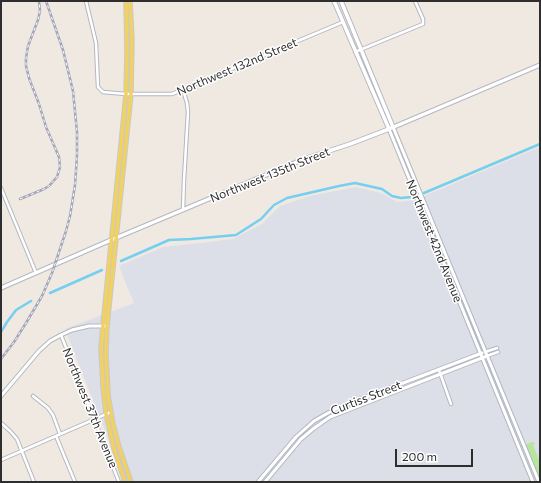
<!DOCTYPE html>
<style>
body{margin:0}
#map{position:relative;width:541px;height:483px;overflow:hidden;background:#efe9e1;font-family:Commissioner,sans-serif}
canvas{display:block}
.frame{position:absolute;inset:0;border:2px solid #2e2e2e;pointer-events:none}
.scale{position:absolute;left:395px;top:449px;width:78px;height:18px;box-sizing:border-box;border:2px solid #2e2e2e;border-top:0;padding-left:5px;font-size:12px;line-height:14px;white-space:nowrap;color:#2e2e2e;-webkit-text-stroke:3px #fff;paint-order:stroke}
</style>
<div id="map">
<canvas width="541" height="483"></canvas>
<div class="frame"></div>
<div class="scale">200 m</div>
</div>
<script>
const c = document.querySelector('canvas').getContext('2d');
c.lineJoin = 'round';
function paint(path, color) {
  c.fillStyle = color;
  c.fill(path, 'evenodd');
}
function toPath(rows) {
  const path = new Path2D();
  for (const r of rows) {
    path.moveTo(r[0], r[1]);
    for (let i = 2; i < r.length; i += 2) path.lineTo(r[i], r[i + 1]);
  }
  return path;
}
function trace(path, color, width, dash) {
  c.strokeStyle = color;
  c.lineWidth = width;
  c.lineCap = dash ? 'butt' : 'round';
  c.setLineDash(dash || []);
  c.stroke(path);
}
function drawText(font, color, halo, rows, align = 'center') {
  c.font = font + ' Commissioner,sans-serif';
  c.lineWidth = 3;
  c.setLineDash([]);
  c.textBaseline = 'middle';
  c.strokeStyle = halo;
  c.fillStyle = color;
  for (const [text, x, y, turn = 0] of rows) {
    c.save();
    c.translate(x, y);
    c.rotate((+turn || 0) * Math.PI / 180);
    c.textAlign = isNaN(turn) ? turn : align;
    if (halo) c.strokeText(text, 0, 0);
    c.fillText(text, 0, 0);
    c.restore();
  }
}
const airport = toPath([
 [540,147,540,482,125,482,65,329,134,303,119,266,163,247,209,242,233,239,262,224,280,206,310,196,356,187,381,193,397,202,415,200]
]);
const green = toPath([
 [532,442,534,442,535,444,533,445,540,462,540,480,526,446,527,444]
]);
const canal = toPath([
 [424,193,540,144],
 [121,261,169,240,191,239,236,235,261,219,274,205,287,198,339,186,355,183,382,189,392,196,401,198,411,197],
 [50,293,102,270],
 [1,332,7,322,16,310,31,301]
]);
const minor = toPath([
 [86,1,96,43,98,87,103,92,126,94,172,94,343,22],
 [355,52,423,24,423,19,415,1],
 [183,90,187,103,188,112,184,180,183,210],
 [1,188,36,273],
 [61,335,119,482],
 [485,352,497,348],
 [487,356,498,352],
 [439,370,451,404],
 [33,396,48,408,53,415,60,434],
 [1,423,10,431,17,439,34,482],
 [56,436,75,482],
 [1,460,111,412]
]);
const tertiary = toPath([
 [393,127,539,482],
 [389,129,533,482],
 [1,396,39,351,50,341,61,335,72,330,89,326,107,326],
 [258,482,296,437,314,421,328,413,340,407,482,353],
 [265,482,301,439,313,429,330,417,487,356]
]);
const secondary = toPath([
 [334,1,389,129],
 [341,1,393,127],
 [1,288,111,240,304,159,350,144,389,129,540,65]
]);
const primary = toPath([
 [130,1,132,40,131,94,107,326,106,353,108,395,113,424,119,447,131,482],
 [125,482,114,449,106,414,103,387,101,348,103,325,126,94,127,51,126,1]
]);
const rail = toPath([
 [20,199,44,189,49,186,57,177,60,167,59,157,46,127,39,104,29,78,26,66,26,58,28,46,38,20,40,11,39,1],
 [1,359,14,342,26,323,42,296,52,273,66,231,70,216,75,185,77,155,77,132,73,91,63,50,46,1]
]);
const streetNames = [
 ["Northwest 132nd Street",237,67,-23],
 ["Northwest 135th Street",270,175,-22],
 ["Northwest 42nd Avenue",434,241,68],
 ["Curtiss Street",366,398,-21],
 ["Northwest 37th Avenue",90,408,68]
];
paint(airport, '#dcdee8');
paint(green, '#b6e59e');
trace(canal, '#75cff0', 2.5);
trace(minor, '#b4b7c1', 4.5);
trace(tertiary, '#b4b7c1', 5);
trace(secondary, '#b4b7c1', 5.5);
trace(primary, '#c9c9c9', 5.5);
trace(minor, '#fff', 2.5);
trace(tertiary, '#fff', 3);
trace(secondary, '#fff', 3.5);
trace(primary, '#f2d163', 3.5);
trace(rail, '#a3a6b8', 2.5);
trace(rail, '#fff', 1, [3]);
drawText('12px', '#2e2e2e', '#fff', streetNames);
</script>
